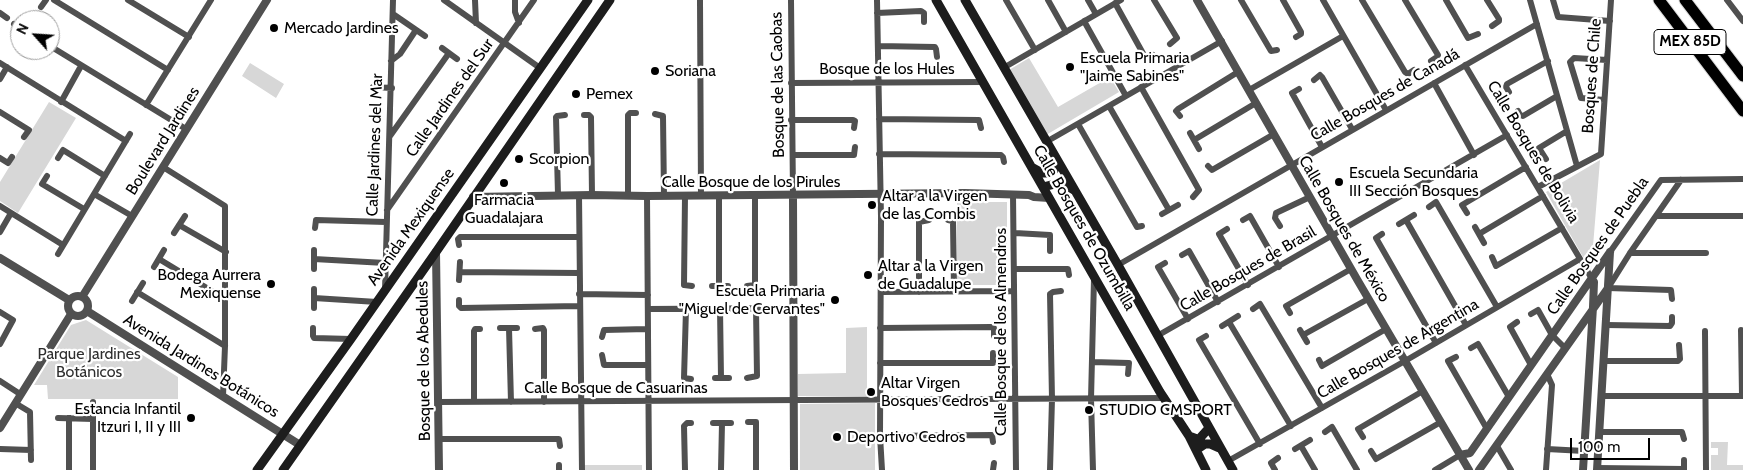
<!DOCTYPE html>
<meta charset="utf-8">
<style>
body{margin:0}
#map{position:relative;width:1743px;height:470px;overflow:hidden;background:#fff;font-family:Cabin,sans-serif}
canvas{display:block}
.north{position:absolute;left:10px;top:10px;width:50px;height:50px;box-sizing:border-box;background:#fff;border:1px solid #999;border-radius:50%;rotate:296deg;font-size:14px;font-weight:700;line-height:20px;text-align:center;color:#000}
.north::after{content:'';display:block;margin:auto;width:18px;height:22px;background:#000;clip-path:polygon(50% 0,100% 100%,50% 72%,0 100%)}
.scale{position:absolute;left:1570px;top:438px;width:80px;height:22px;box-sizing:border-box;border:2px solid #000;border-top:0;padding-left:6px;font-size:15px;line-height:18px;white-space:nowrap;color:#000;-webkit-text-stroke:4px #fff;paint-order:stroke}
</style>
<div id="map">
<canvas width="1743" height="470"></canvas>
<div class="north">N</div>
<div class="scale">100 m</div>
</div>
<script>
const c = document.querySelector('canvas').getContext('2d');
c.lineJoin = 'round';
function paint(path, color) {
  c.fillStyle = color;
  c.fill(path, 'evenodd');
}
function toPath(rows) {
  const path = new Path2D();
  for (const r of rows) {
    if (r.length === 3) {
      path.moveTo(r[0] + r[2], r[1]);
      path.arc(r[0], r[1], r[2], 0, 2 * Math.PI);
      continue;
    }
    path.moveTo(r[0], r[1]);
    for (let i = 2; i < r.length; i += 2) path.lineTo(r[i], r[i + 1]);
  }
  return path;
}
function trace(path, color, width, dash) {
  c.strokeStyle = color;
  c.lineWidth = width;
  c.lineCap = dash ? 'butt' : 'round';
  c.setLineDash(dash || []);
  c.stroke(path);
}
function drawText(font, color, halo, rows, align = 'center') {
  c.font = font + ' Cabin,sans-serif';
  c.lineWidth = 4.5;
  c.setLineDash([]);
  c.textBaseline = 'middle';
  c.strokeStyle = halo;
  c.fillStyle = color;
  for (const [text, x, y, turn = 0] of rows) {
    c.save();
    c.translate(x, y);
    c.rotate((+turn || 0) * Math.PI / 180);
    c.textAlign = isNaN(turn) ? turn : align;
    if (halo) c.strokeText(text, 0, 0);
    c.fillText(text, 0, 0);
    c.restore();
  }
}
const green = toPath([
 [1029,58,1058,107,1110,77,1119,92,1046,135,1009,70],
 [250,63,284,84,276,98,242,76],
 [49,102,76,118,18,213,0,201,0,182],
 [1600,160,1591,271,1546,192],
 [957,202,1007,202,1007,285,956,285],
 [86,320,178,377,178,399,48,399,47,385,34,385,71,325],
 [867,327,867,396,798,396,798,374,846,373,846,328],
 [875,403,875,470,800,470,800,404],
 [1711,442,1728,442,1727,465,1743,465,1743,470,1711,470,1711,455,1718,455,1718,448,1711,448],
 [584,465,642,465,642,470,584,470]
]);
const minor = toPath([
 [54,0,168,70],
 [128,0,189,37],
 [444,0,540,68],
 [475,0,476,23],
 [515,0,515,12,519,23],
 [700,0,701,196],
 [791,0,793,195],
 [877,0,881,217,880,436,882,470],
 [1006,0,1035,50],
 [1048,0,1066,32],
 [1088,0,1096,14],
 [1154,0,1177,38,1170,44],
 [1241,0,1271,51,1277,50],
 [1283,0,1301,32,1301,34,1296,37],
 [1323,0,1386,110],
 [1362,0,1405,72,1408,74,1414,70],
 [1405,0,1438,55,1437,57,1431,61],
 [1446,0,1468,38,1478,34],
 [1487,0,1499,19,1499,21,1492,26],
 [1530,0,1577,166],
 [1553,0,1558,17,1610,21],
 [1727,0,1743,21],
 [1115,3,1145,57,1148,58,1153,55],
 [41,7,46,0],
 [0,13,7,18],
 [877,13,921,11,924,13,924,22],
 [393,14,425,36],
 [1084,21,1126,96],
 [14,24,20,28],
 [50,46,186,129],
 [878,46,935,47,936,49,937,57],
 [442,48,457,59],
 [391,61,400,54,416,30],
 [0,63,126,141],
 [1465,65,1592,279],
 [1005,67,1121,0],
 [0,79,7,67],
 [1314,80,1320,75,1322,77,1352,129],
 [791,83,983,82],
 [1434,83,1474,155],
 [373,87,392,88],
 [1141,87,1199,190,1193,197],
 [1299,89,1292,93,1322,147],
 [1249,90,1343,36],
 [1509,92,1506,87,1507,84,1548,61],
 [1604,100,1581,98,1570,62,1574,58,1607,60],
 [61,102,81,66],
 [146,105,211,0],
 [1109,106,1169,210],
 [1518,111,1520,115,1523,116,1557,96],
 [0,112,29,130,24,137],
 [655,114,663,116,664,196],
 [584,115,589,115,591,117,592,195],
 [1180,116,1176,111,1178,109,1238,72],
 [879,119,979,120,981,128],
 [791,120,853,120,855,121,854,128],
 [1078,124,1137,227,1142,226],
 [1190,133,1199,149],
 [390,136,449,53],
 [1194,140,1256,103],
 [1046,142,1222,41],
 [879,154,1001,155,1003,157,1004,162],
 [793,155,854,155,855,147],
 [0,158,8,163,12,157],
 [58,158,63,150,105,176],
 [1546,159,1539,148,1567,131],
 [1208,166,1212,170,1274,134],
 [163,167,225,206,225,346,223,396],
 [47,176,42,184,84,209],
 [1538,187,1601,154,1611,0],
 [94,194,132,216],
 [1013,194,1016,470],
 [558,195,556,117,557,116,565,115],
 [579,195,582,470],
 [628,195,628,115,630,113,636,113],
 [719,195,719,286],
 [647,196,649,470],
 [685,196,684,285,692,286],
 [0,206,63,245],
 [1429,207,1436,202,1497,307],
 [387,210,534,0],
 [1467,213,1462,205,1526,167],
 [1162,214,1178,205],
 [1656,216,1743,216],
 [948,220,953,221,953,222,954,291],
 [1243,220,1250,216,1279,267],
 [1406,220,1466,325],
 [1399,224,1414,215],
 [179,225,226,252],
 [1280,226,1275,218,1276,213,1310,197],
 [1475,227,1484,243],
 [315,228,316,220,386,222],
 [1227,229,1219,234,1248,285],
 [0,232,11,213],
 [174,233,185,216],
 [1015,233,1050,235,1050,251],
 [1382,234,1376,238,1436,343],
 [1479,234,1543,196],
 [459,245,458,239,460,237,579,237],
 [1610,252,1661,180,1743,179],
 [1630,253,1706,253],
 [58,254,130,134],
 [1182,255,1189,251,1218,302],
 [1492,257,1496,266,1562,228],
 [159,259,225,299],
 [314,259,385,263],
 [1165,263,1158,267,1188,319],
 [1118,265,1537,24],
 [154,267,164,250],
 [314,269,314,250],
 [1014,269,1068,269,1069,275],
 [460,272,579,273],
 [459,280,460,262],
 [712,286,728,286],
 [747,286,755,285,755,195],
 [385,290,393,0],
 [137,292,225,346],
 [881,292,1014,291],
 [919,292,919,222,929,220],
 [579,294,648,295],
 [314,298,377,302],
 [1672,299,1671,290,1608,288,1630,253,1681,180],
 [459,300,459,306,461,308,579,306],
 [132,301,143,283],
 [314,308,314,289],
 [720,308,721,378],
 [648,309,794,308],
 [686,309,684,378,691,379],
 [1253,309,1260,304,1322,408],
 [0,312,13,320,0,344],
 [1290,313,1286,306,1351,269],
 [1531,314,1538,310,1552,335,1565,348],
 [1229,322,1291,426],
 [1517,322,1510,327,1531,365],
 [1606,325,1670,326,1672,323,1672,317],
 [1222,326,1238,316],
 [313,328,313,336,314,338,351,339],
 [500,328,517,328],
 [509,328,511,402],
 [880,328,991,327,994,328,994,336],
 [535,329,543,328,544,330,544,402],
 [1300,330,1307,342],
 [1741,330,1742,396],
 [1705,331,1706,470],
 [1303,335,1368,299],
 [1157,336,1507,135],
 [1206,336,1199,340,1260,444],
 [602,337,604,330,647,329],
 [1471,348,1478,344,1509,397],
 [602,355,604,365,648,365],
 [1456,357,1448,361,1487,429],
 [1319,360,1322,366,1386,329],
 [1604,361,1678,361,1680,359,1679,345],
 [1092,362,1129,363,1128,374],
 [880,363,993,363,993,353],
 [715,378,729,378],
 [747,378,757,376,756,308],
 [0,381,20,394],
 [1602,396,1743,396],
 [93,402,93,470],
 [438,402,1165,398],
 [474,402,474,331,475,329,480,329],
 [15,403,30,412,31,460],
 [58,418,93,419],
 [69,418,69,470],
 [748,422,756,422,756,470],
 [713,423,731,423],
 [1325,432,1332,427,1357,470],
 [1599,432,1682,432,1684,439],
 [880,436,992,435,993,442],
 [1363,437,1358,429,1423,391],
 [438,439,559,439,560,446],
 [1301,446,1315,470],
 [1497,446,1511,470],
 [0,449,31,450],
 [1295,449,1310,440],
 [1547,449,1584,451],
 [1371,451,1376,459,1441,422],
 [1228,461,1405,361,1580,259],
 [559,465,559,470],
 [1597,468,1684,469],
 [685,470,684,426,687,423,691,423],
 [721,470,722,423],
 [993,470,994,463],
 [1050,470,1052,399,1050,294,1053,292,1061,291],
 [1093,470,1091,399,1094,279],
 [1275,470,1271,463,1278,458],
 [1435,470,1460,455],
 [1546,470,1552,385,1547,374],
 [1684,470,1684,460]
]);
const tertiary = toPath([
 [1197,0,1358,281,1469,470],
 [793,195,794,470],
 [473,197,592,195,647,196,965,193,1029,195,1034,197,1049,198],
 [436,252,439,470],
 [0,258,69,300],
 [78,306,10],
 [82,297,267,0],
 [87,311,300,445],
 [0,428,71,314],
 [1460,455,1470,453,1610,252],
 [1479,470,1608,288],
 [1583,470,1593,307,1594,282,1592,279],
 [1597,470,1610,252]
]);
const secondary = toPath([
 [936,0,1160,392,1189,436,1206,470],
 [965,0,1118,265,1233,470],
 [1033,168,1042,173,1048,173,1054,170,1058,163],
 [1043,187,1055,184,1067,186,1074,190],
 [1189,436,1197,439,1200,438,1209,428],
 [1196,450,1205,444,1210,444,1219,448],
 [257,470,351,339,588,0],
 [283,470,436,252,610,0]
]);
const motorway = toPath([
 [1659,0,1743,111],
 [1685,0,1743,76]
]);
const markers = [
 [274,28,5,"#000"],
 [1070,67,5,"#000"],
 [655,71,5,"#000"],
 [576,94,5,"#000"],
 [519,159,5,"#000"],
 [1339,182,5,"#000"],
 [504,183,5,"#000"],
 [872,205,5,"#000"],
 [868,275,5,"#000"],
 [271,284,5,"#000"],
 [835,300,5,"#000"],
 [871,392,5,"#000"],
 [1089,410,5,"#000"],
 [191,418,5,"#000"],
 [837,437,5,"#000"]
];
const shields = [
 [1690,42,72]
];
const shieldNames = [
 ["MEX 85D",1690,42]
];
const poiNames = [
 ["Mercado Jardines",284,28],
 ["Escuela Primaria",1080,58],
 ["\"Jaime Sabines\"",1080,76],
 ["Soriana",665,71],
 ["Pemex",586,94],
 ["Scorpion",529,159],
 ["Escuela Secundaria",1349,173],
 ["III Sección Bosques",1349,191],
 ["Altar a la Virgen",882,196],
 ["de las Combis",882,214],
 ["Farmacia",504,200,"center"],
 ["Guadalajara",504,218,"center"],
 ["Altar a la Virgen",878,266],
 ["de Guadalupe",878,284],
 ["Bodega Aurrera",261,275,"right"],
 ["Mexiquense",261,293,"right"],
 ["Escuela Primaria",825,291,"right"],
 ["\"Miguel de Cervantes\"",825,309,"right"],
 ["Altar Virgen",881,383],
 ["Bosques Cedros",881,401],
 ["Estancia Infantil",181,409,"right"],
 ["Itzuri I, II y III",181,427,"right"],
 ["STUDIO CMSPORT",1099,410],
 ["Deportivo Cedros",847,437]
];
const streetNames = [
 ["Bosque de los Hules",887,69],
 ["Bosques de Chile",1592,76,-86],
 ["Bosque de las Caobas",778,85,-91],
 ["Calle Bosques de Canadá",1385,95,-30],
 ["Calle Jardines del Sur",450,98,-55],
 ["Boulevard Jardines",163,141,-58],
 ["Calle Jardines del Mar",375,145,-88],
 ["Calle Bosques de Bolivia",1533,152,59],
 ["Calle Bosque de los Pirules",751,182],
 ["Avenida Mexiquense",411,227,-55],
 ["Calle Bosques de Ozumbilla",1084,228,60],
 ["Calle Bosques de México",1344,229,60],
 ["Calle Bosques de Puebla",1598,246,-55],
 ["Calle Bosques de Brasil",1248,269,-30],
 ["Calle Bosque de los Almendros",1001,332,-90],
 ["Calle Bosques de Argentina",1398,349,-30],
 ["Bosque de los Abedules",424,361,-91],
 ["Avenida Jardines Botánicos",201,366,32],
 ["Calle Bosque de Casuarinas",616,388]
];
const parkNames = [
 ["Parque Jardines",89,354],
 ["Botánicos",89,372]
];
paint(green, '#d7d7d7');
trace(motorway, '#dbdbdb', 13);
trace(minor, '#505050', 6);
trace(tertiary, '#505050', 8);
trace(secondary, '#1d1d1d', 9);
trace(motorway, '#000', 11);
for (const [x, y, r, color] of markers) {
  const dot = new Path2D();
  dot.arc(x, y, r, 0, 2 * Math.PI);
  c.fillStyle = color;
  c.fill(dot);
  trace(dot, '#fff', 2);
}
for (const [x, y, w] of shields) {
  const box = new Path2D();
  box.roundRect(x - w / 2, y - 12.5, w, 25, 4);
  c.fillStyle = '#fff';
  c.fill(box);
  trace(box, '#000', 1);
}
drawText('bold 15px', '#000', null, shieldNames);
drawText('16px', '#000', '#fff', poiNames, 'left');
drawText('16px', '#000', '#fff', streetNames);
drawText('16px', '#2e2e2e', '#fff', parkNames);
</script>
